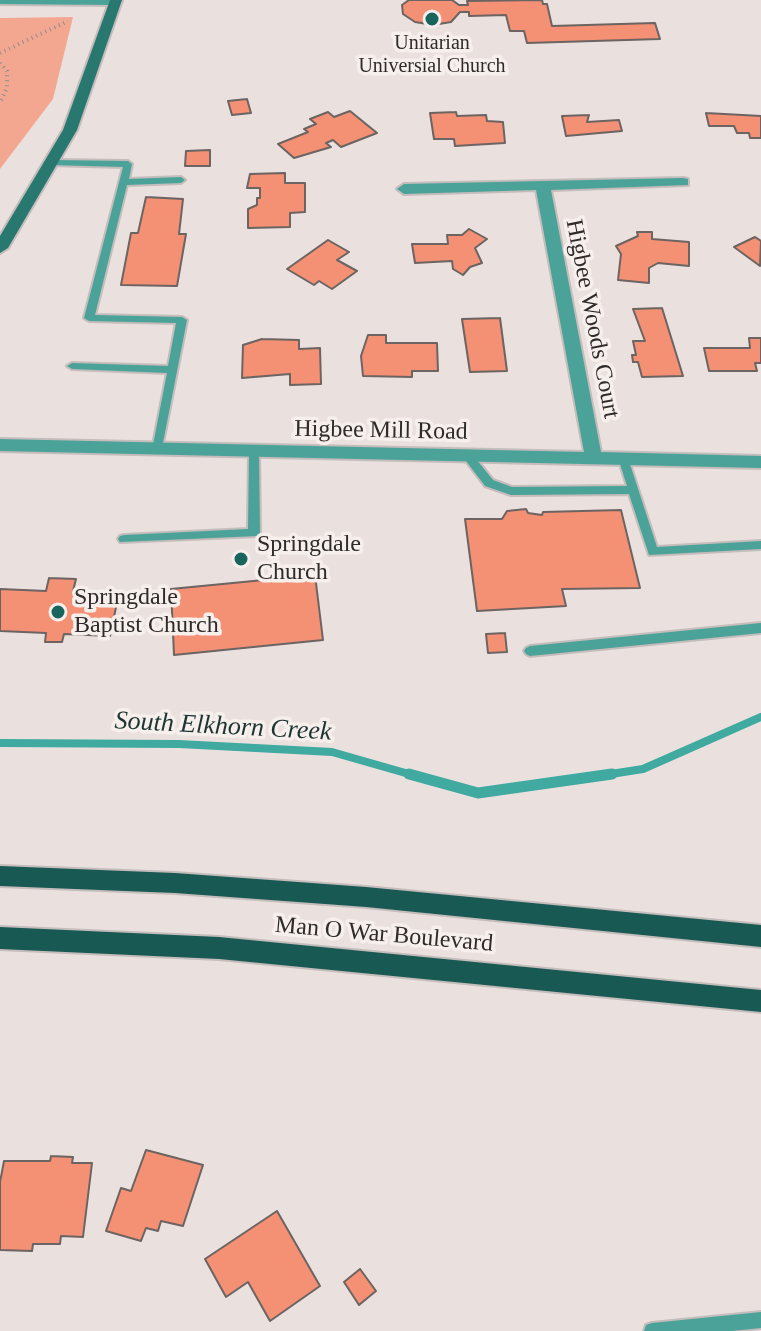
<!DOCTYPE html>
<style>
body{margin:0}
canvas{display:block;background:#eae1df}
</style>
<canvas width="761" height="1331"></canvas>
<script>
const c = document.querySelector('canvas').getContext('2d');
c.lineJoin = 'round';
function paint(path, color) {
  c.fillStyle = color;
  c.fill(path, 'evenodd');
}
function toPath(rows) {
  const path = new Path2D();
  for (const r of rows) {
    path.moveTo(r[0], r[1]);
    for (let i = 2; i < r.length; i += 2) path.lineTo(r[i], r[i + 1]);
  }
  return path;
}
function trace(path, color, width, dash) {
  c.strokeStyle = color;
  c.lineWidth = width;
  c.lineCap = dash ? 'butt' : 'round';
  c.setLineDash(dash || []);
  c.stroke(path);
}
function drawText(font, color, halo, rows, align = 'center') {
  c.font = font + ' Georgia,serif';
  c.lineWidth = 7;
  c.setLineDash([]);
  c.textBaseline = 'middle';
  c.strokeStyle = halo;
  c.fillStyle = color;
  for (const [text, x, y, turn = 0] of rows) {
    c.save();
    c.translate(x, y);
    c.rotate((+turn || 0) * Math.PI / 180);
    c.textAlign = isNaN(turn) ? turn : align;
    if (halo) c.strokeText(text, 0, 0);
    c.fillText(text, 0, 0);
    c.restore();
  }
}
const green = toPath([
 [73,17,53,99,0,169,0,18]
]);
const streamFar1 = toPath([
 [0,743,179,744,332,752,416,776],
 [598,776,643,769,761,717]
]);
const stream = toPath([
 [409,774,478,793,612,774]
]);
const building = toPath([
 [409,0,452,0,459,5,468,5,467,1,542,0,543,4,547,4,552,26,655,23,660,39,527,43,524,31,510,31,506,15,469,16,469,12,460,12,451,22,433,25,415,22,403,14,402,5,409,0],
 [247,99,251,113,232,115,228,101,247,99],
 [350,111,377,133,341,147,333,140,326,143,331,147,294,158,278,144,308,132,304,129,316,124,310,119,328,112,334,117,350,111],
 [456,112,457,116,486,115,487,121,503,122,505,143,455,146,454,139,434,139,430,113,456,112],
 [706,113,761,116,761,138,750,138,749,133,737,133,734,126,709,126,706,113],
 [589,115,587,122,619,120,622,131,566,136,562,116,589,115],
 [210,150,210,166,185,166,186,151,210,150],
 [285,173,285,183,305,183,305,212,290,213,290,227,248,228,248,209,257,205,257,198,260,198,260,188,247,188,250,174,285,173],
 [146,197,183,199,179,234,186,234,177,286,121,285,131,233,138,233,146,197],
 [469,229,487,239,475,248,482,263,470,267,463,275,453,269,452,261,415,263,412,244,448,244,447,235,462,235,469,229],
 [637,232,652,232,652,239,689,242,689,266,658,263,649,268,649,283,618,280,621,254,616,246,638,236,637,232],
 [755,237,761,241,760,266,734,247,755,237],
 [328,240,349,252,337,260,357,271,332,289,319,281,314,285,287,269,328,240],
 [662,308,683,376,642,377,638,362,633,362,632,355,636,355,633,341,645,341,633,309,662,308],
 [500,318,507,371,470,372,462,319,500,318],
 [368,335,386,335,386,343,437,343,438,371,412,371,412,377,363,376,361,356,368,335],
 [749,338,761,338,761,363,755,363,757,371,709,371,704,348,750,348,749,338],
 [262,339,299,340,299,349,320,348,321,384,290,385,290,374,242,378,243,345,262,339],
 [526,509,528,513,542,515,543,512,621,510,640,588,562,589,566,606,477,611,465,519,502,519,507,511,526,509],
 [315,575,323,640,174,655,171,589,315,575],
 [49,578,76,579,73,591,119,593,110,636,64,634,62,642,45,642,46,633,0,631,0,589,46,591,49,578],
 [505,633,507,652,488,653,486,634,505,633],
 [146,1150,203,1165,183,1226,161,1221,158,1231,146,1228,141,1241,106,1231,121,1188,131,1191,146,1150],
 [51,1156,73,1157,72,1163,92,1163,83,1237,61,1236,60,1244,33,1244,32,1251,0,1250,0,1182,4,1161,50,1161,51,1156],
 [277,1211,320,1286,270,1321,248,1282,226,1297,205,1259,277,1211],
 [360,1269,376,1291,359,1305,344,1282,360,1269]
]);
const path = toPath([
 [0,53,68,21],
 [0,63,7,71,7,88,0,103]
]);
const service = toPath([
 [53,160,128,161,132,164,129,179,181,177,185,180,181,183,127,185,95,315,182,317,187,320,161,453,153,453,152,450,167,373,72,369,67,366,72,363,168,366,176,323,89,321,84,318,123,167,50,165,49,163,53,160],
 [254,448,259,452,260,533,258,536,120,542,118,539,120,536,124,535,248,529,249,452,254,448],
 [468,453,472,454,493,480,512,487,627,486,619,461,620,458,628,458,657,547,761,541,761,549,649,555,629,494,511,495,485,486,463,457,468,453],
 [761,623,761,633,530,656,526,654,524,651,526,648,530,646,761,623],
 [761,1312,761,1328,732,1331,644,1331,646,1325,652,1323,761,1312]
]);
const minor = toPath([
 [0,0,122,0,122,1,116,5,0,4,0,0],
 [683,178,688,179,688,185,551,190,601,452,761,456,761,468,0,451,0,439,584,452,536,190,404,194,397,189,404,184,683,178]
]);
const secondary = toPath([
 [110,0,122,0,77,130,8,248,0,253,0,236,63,130,110,0]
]);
const primary = toPath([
 [0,866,175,873,366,887,761,925,761,947,366,907,175,893,0,886,0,866],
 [0,927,219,937,761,990,761,1012,219,959,0,949,0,927]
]);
const markers = [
 [432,19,8,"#19655e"],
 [241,559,8,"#19655e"],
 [58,612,8,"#19655e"]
];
const farPoinames = [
 ["Unitarian",432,44],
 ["Universial Church",432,67]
];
const streetNames = [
 ["Higbee Woods Court",592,319,79],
 ["Higbee Mill Road",381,431,1],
 ["Man O War Boulevard",384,935,5]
];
const poiNames = [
 ["Springdale",257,545],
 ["Church",257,573],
 ["Springdale",74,598],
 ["Baptist Church",74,626]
];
const waterNames = [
 ["South Elkhorn Creek",223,727,3]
];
paint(green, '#f4a790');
trace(streamFar1, '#40aaa0', 8);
trace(stream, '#40aaa0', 11);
paint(building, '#f49073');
trace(building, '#6c6462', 2);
trace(service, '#c4bdbb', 4);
trace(minor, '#c4bdbb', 4);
trace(secondary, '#c4bdbb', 4);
trace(primary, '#c4bdbb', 4);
trace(path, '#928c8a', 4, [1, 4]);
paint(service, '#4ba299');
paint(minor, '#4ba299');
paint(secondary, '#297870');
paint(primary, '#195953');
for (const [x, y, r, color] of markers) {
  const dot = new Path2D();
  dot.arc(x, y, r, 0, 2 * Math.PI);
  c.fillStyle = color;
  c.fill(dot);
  trace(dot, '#f7efec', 3);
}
drawText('20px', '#2e2b2a', '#f7efec', farPoinames);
drawText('24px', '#2e2b2a', '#f7efec', streetNames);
drawText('24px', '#2e2b2a', '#f7efec', poiNames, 'left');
drawText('italic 26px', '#1c3532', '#f7efec', waterNames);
</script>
